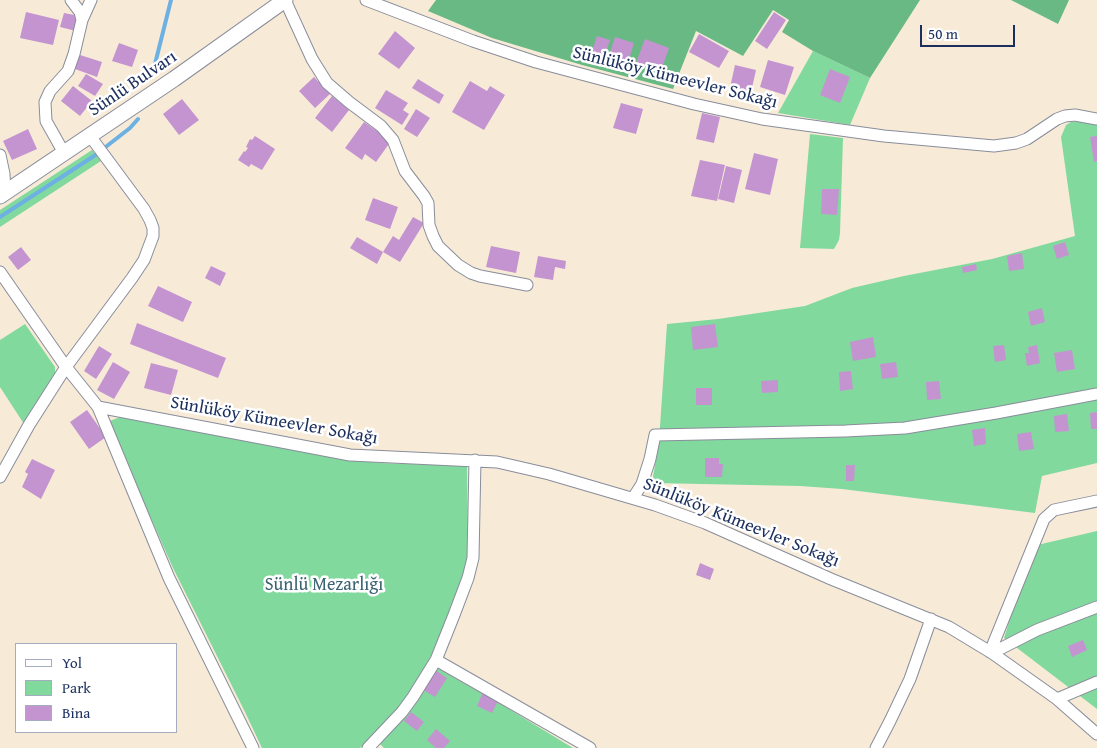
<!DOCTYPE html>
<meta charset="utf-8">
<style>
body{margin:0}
#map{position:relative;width:1097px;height:748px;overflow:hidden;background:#f7ebd8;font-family:"Gentium Book Plus",serif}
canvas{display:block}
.legend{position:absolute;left:15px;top:643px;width:162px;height:90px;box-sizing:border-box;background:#fff;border:1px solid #a4acbf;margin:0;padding:6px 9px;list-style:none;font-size:15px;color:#1b2f5e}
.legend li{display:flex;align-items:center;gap:10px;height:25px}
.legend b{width:25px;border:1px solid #a4acbf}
.scale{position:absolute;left:920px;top:25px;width:95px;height:22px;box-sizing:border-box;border:2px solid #1b2f5e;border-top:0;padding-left:6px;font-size:15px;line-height:18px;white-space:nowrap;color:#1b2f5e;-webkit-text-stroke:4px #fff;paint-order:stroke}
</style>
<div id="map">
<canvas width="1097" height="748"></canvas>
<ul class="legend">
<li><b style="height:6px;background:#fff"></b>Yol</li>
<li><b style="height:14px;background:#82d99e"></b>Park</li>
<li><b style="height:14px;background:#c394d0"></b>Bina</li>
</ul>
<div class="scale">50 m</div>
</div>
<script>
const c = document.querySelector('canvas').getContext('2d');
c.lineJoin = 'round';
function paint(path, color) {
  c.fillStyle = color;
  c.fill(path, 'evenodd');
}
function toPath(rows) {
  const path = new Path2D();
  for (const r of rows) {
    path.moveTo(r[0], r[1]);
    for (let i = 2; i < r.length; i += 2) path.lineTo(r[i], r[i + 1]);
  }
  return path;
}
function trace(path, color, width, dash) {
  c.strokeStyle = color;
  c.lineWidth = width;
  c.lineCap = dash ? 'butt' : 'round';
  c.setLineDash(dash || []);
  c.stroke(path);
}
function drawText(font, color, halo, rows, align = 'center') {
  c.font = font + ' "Gentium Book Plus",serif';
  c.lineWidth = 5;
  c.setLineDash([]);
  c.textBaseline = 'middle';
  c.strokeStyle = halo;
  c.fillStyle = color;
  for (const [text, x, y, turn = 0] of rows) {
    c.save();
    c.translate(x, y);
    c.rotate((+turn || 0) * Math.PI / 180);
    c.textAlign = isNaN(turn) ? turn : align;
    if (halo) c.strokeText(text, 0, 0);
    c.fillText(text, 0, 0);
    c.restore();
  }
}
const green = toPath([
 [813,51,870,78,850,125,778,113],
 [1078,121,1097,125,1097,463,1042,476,1035,513,842,489,800,486,652,483,659,441,667,324,718,319,805,306,852,288,904,276,992,259,1075,236,1061,137,1066,125,1071,122],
 [810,134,843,138,840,233,839,240,834,249,800,248],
 [92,150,101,161,0,227,0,210],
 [25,324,55,367,55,376,24,424,0,387,0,340],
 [120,417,200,431,346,459,380,463,467,466,468,560,447,620,431,656,403,703,360,748,262,748,245,712,173,568,134,480,110,421],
 [1097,531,1097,709,1004,638,1033,546],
 [435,667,499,703,573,748,384,748,378,742]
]);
const forest = toPath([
 [436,0,920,0,870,78,813,51,782,32,789,20,773,10,743,56,696,31,673,89,582,65,492,38,428,11],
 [1011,0,1069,0,1058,24]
]);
const stream = toPath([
 [152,76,171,0],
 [0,217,94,156,130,128,138,119]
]);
const building = toPath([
 [26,12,59,20,53,45,20,38],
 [774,12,786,20,767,49,755,41],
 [64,13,79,16,76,31,60,27],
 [395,31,415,48,399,69,378,54],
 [699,34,729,51,719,68,689,52],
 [597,36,610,40,603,61,590,57],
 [615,37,634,43,626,69,607,62],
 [645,39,669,48,661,71,636,63],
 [119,43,138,50,132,67,112,61],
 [80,55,102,62,97,77,75,69],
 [768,60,794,67,785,95,760,87],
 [735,65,756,70,750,97,729,92],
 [830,69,850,77,840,103,820,95],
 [86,74,103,84,95,96,78,86],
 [314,77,330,94,315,108,299,91],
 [418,79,444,95,439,104,412,88],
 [470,81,487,91,490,86,505,95,484,130,452,112],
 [73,86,92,101,80,116,61,101],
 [386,90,408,103,403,110,409,114,402,125,375,108],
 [332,96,349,110,332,132,315,118],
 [182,99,199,120,179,135,163,114],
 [621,103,643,109,636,134,613,128],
 [416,109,430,118,417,137,404,129],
 [702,113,720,117,714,143,696,139],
 [364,122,391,141,376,162,365,154,362,160,345,148],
 [28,129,37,149,12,160,3,141],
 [255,136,275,149,262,170,251,164,249,167,238,160,244,151,245,152,248,148,246,147,250,139,252,140],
 [1097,136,1097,161,1094,162,1090,137],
 [754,153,778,159,770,195,745,189],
 [700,160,725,165,717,201,691,196],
 [726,166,742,170,734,203,718,199],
 [822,189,839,189,837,215,821,214],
 [373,198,398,207,390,229,365,220],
 [413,217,424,223,400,262,383,252,393,236,399,240],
 [357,237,383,252,377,264,350,248],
 [1065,242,1069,255,1057,259,1053,246],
 [491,246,520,252,516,273,486,267],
 [21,247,31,260,18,270,8,257],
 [1022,253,1024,269,1009,271,1007,256],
 [538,256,566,261,565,269,555,267,553,280,534,277],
 [976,264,977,270,963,273,962,267],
 [211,266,226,273,220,286,205,278],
 [158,286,192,302,183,322,148,306],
 [1042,308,1045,322,1031,326,1028,312],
 [137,323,226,358,218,378,130,344],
 [715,324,718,347,693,350,691,327],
 [873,337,876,357,853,361,850,342],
 [1004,345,1006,360,995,362,993,346],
 [1037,345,1040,363,1027,366,1025,353,1029,353,1028,347],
 [99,346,112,354,96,379,84,371],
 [1072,350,1075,369,1057,372,1054,353],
 [113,362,130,372,114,399,97,390],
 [896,362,898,377,882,379,880,364],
 [151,363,178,370,171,395,144,388],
 [851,371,853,389,840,391,839,372],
 [778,380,778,392,762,393,761,381],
 [939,381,941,399,927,400,926,382],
 [696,388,712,388,712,405,696,405],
 [87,410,106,437,89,449,70,422],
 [1097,412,1097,429,1091,429,1090,413],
 [1067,414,1069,431,1055,432,1054,416],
 [985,428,986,444,974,446,972,430],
 [1031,432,1034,449,1019,451,1017,434],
 [705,458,719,458,719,464,723,464,722,477,705,477],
 [32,459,55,470,41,499,22,487,28,474,25,472],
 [846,465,855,465,854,481,846,481],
 [700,563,714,569,710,580,696,575],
 [1083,640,1087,650,1072,657,1068,646],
 [435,670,447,678,435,697,423,690],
 [483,692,499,699,492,713,477,706],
 [411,712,424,722,417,731,404,721],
 [436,729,450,741,444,748,436,748,427,740]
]);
const minor = toPath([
 [285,0,312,59,327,83,349,102,381,126,393,140,405,171,424,196,428,203,429,225,433,236,438,246,458,265,471,273,480,276,527,285],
 [366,0,473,41,536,62,694,104,762,119,884,136,994,146,1016,143,1027,139,1057,119,1065,116,1075,115,1097,119],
 [82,20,91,0],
 [64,153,46,121,45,102,50,91,68,71,74,54,82,20,80,12,71,0],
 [0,155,4,174,5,193],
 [0,272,66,367,98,407,169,578,253,748],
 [98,407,350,455,497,462,549,474,655,505,705,523,831,579,949,627,992,653,1057,699,1097,734],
 [0,477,29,425,66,367,132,278,144,260,153,236,153,228,150,220,144,209,90,136],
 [633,498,642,484,650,459,655,435,845,431,905,428,996,413,1097,394],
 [990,652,1044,519,1054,510,1097,501],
 [992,653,1037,630,1097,607],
 [436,660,590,748],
 [1057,699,1097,682],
 [368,748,402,712,413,697,436,660,454,615,468,578,473,558,475,460],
 [876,748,890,721,910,679,931,619]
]);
const secondary = toPath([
 [0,196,174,79,285,0]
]);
const streetNames = [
 ["Sünlüköy Kümeevler Sokağı",675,78,14],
 ["Sünlü Bulvarı",133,84,-34],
 ["Sünlüköy Kümeevler Sokağı",274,421,10],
 ["Sünlüköy Kümeevler Sokağı",741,523,22]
];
const parkNames = [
 ["Sünlü Mezarlığı",324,585]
];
paint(green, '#82d99e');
paint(forest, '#69b985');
trace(stream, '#6db1e3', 4);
paint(building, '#c394d0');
trace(minor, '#898d9b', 13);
trace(secondary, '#898d9b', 17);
trace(minor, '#fff', 11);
trace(secondary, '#fff', 15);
drawText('18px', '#1b2f5e', '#fff', streetNames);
drawText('18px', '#3a6271', '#fff', parkNames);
</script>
